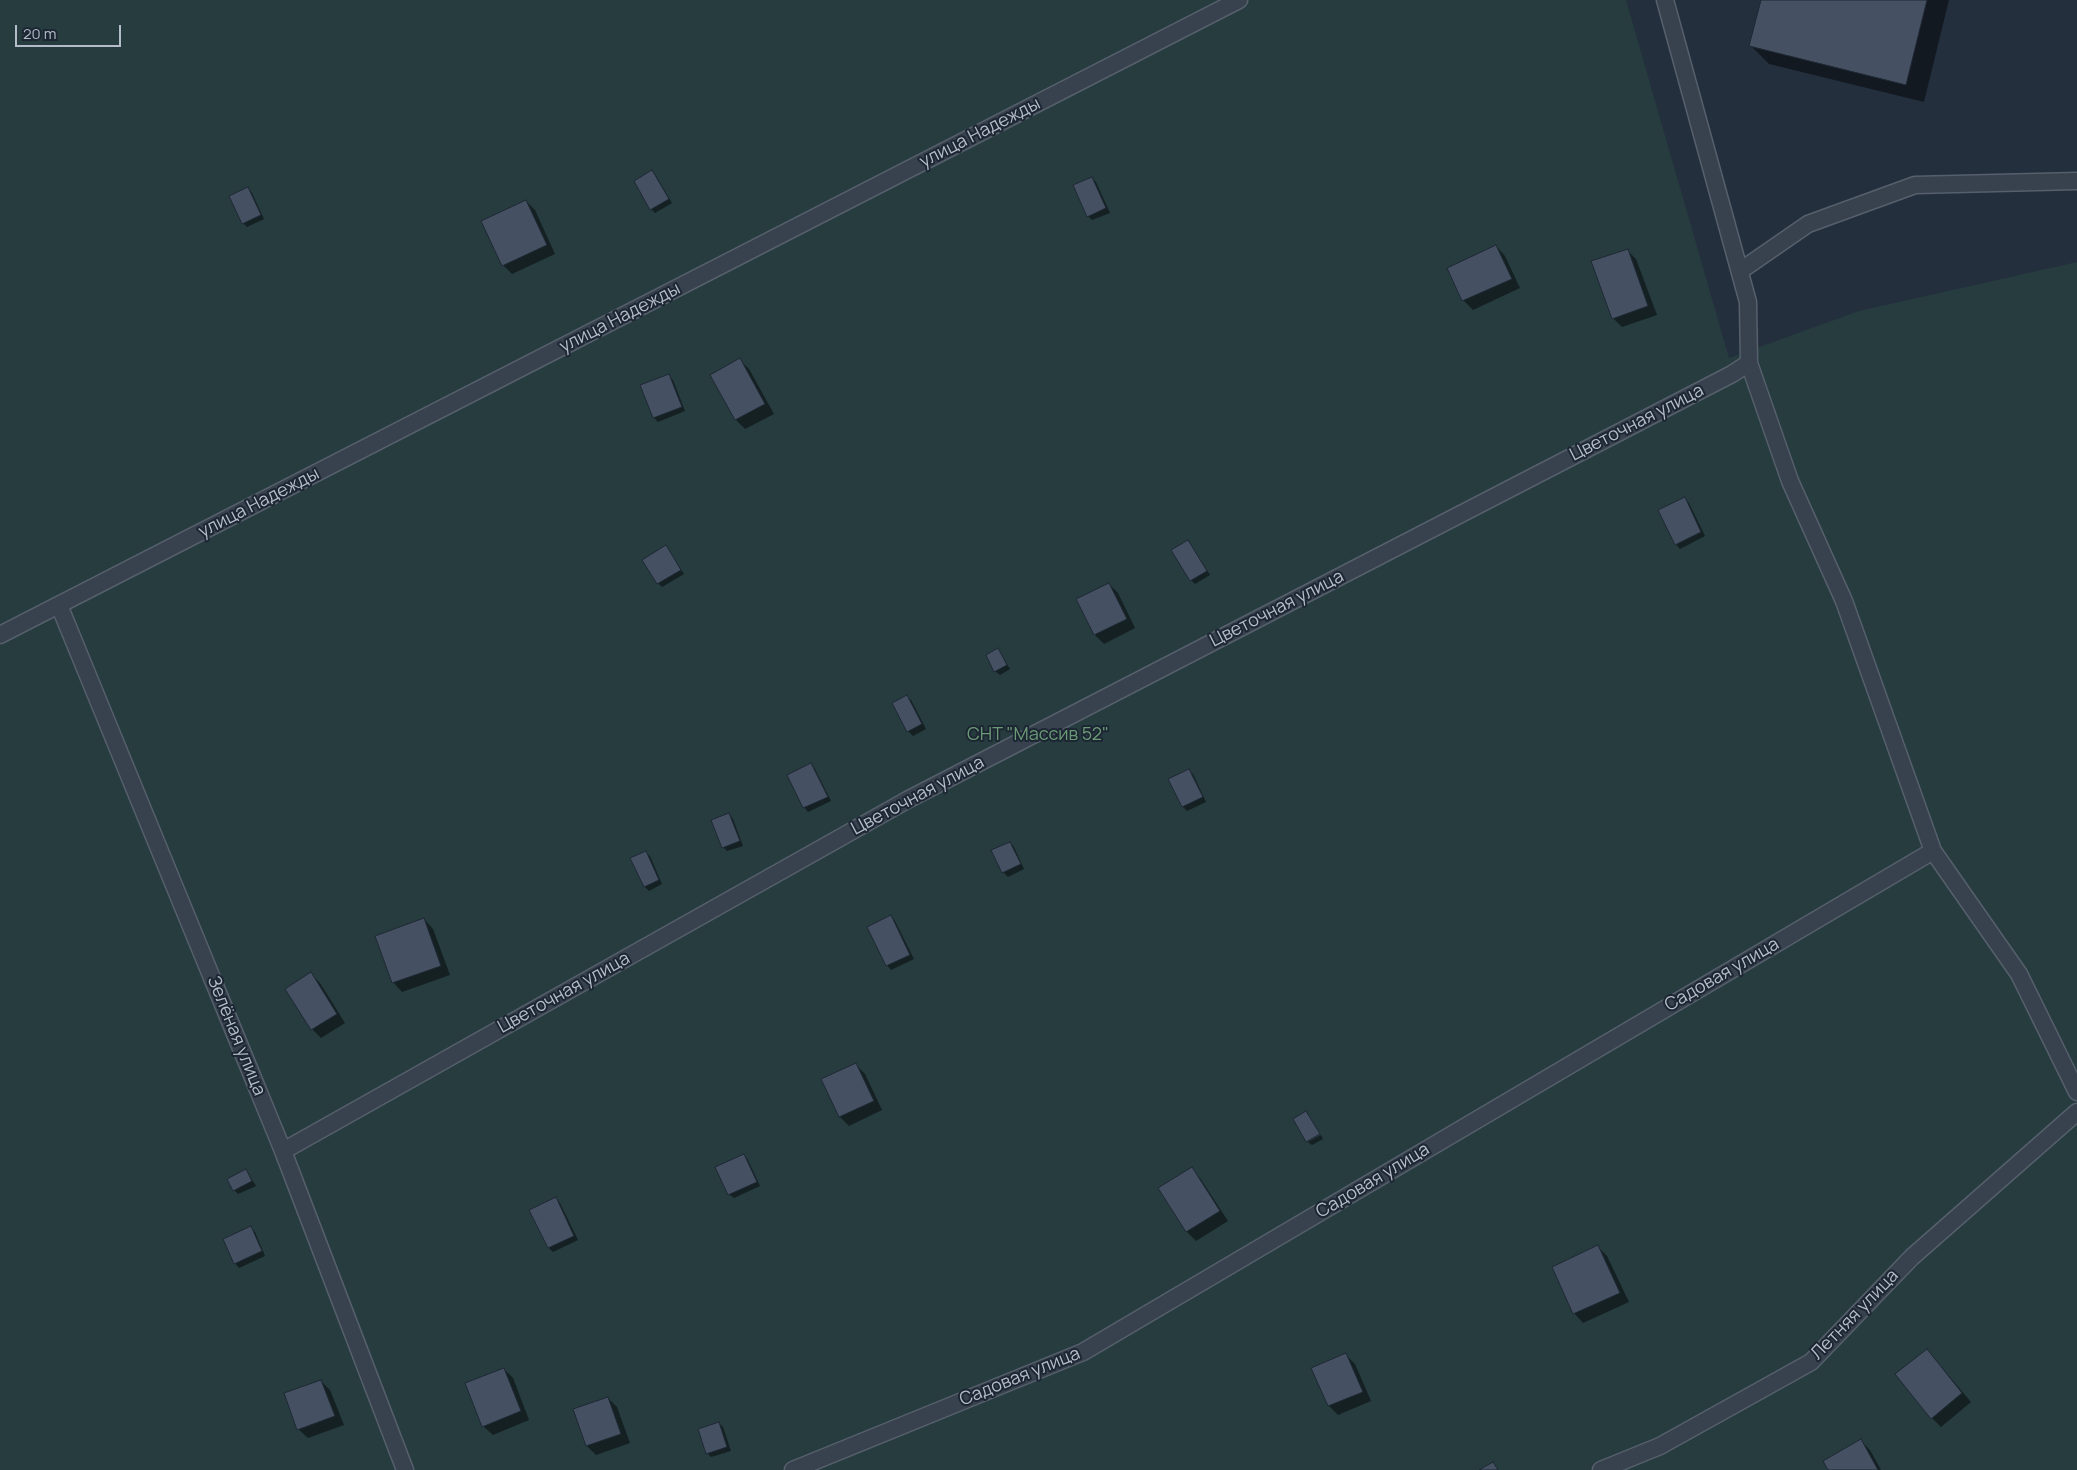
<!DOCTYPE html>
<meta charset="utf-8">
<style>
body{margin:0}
#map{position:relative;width:2077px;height:1470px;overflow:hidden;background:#242f3e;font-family:Manrope,sans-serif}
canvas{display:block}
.scale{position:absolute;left:15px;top:25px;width:106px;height:22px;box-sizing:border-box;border:2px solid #b4bcc9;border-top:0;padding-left:6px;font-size:15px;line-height:18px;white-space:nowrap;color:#b4bcc9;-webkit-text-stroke:4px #1d2633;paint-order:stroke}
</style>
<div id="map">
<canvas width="2077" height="1470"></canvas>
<div class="scale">20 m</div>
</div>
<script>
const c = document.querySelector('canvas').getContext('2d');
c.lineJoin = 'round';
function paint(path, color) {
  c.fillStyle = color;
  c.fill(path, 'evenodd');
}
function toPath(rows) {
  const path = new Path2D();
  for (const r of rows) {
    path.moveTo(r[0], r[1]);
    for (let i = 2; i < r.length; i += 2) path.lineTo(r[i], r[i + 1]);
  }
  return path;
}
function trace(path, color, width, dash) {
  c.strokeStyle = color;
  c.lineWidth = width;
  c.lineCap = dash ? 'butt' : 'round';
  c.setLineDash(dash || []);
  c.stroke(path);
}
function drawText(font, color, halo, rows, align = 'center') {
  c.font = font + ' Manrope,sans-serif';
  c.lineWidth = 4;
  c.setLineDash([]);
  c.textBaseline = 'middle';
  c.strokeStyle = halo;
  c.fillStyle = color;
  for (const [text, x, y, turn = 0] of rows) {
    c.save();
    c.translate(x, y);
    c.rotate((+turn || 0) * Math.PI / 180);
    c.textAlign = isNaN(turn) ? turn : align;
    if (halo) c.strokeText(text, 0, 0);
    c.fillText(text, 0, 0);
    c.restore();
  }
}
const green = toPath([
 [0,0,1626,0,1729,358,1859,311,2077,262,2077,1470,0,1470]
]);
const shadow = toPath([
 [1762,0,1949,0,1924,102,1769,64,1751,46],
 [656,176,672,203,655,213,651,209],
 [1092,178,1096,182,1110,213,1092,220,1088,216],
 [248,188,252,193,264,219,247,227,243,223],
 [526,201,535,210,555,254,512,274,503,265],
 [1496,246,1505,256,1520,288,1473,310,1464,301,1449,268],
 [1627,250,1636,259,1657,315,1622,327,1613,318],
 [740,360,749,369,774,414,745,429,736,420,712,376],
 [668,375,673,380,685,411,658,422,654,418],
 [1685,499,1689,503,1705,536,1680,549,1676,544],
 [1188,541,1210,575,1195,584,1191,580],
 [666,547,684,574,662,587,658,583],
 [1109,584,1118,593,1135,628,1104,644,1095,635,1078,600],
 [998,650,1010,669,1000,675,995,671],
 [906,696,911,700,926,729,913,736,908,731,893,703],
 [811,765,815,769,831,801,808,812,804,807,789,776],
 [1188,770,1193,774,1206,802,1187,811,1183,807,1170,779],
 [729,814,733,819,743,846,727,851,723,847],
 [1010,843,1014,847,1024,869,1008,877,1003,872],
 [645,852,650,856,662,884,649,891,645,887],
 [891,917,895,921,914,959,891,970,887,965],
 [424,919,433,929,450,975,402,992,393,982],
 [311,974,320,983,345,1023,321,1038,312,1029],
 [856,1065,865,1074,882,1110,849,1126,840,1117,823,1080],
 [1321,1135,1323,1139,1312,1145,1308,1142],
 [744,1155,748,1160,760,1186,734,1198,729,1194],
 [1191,1169,1200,1178,1228,1221,1196,1241,1187,1232,1160,1188],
 [246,1170,256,1186,238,1194,234,1190],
 [556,1199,560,1203,578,1240,553,1252,549,1248,531,1210],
 [250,1228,255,1232,265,1256,239,1268,235,1263],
 [1598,1247,1607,1256,1629,1302,1583,1323,1574,1313],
 [1927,1350,1971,1402,1941,1427,1932,1418],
 [1346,1355,1355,1364,1371,1401,1338,1415,1329,1406,1313,1369],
 [504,1369,513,1378,529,1420,493,1435,483,1426],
 [321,1381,330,1390,344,1425,308,1438,298,1429],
 [608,1398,617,1407,630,1443,596,1455,587,1446,575,1410],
 [719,1423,723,1427,731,1451,711,1457,707,1453],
 [1861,1441,1870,1450,1881,1470,1829,1470]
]);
const building = toPath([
 [1761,0,1927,0,1906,85,1749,46,1761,0],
 [652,170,669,199,650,210,634,181,652,170],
 [1092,177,1106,208,1087,217,1073,185,1092,177],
 [248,187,261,215,242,224,229,196,248,187],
 [526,200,547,245,502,266,481,221,526,200],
 [1496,245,1512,279,1462,301,1447,268,1496,245],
 [1628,249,1648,306,1612,319,1591,261,1628,249],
 [740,358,765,404,735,420,710,375,740,358],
 [669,374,682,407,653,418,640,385,669,374],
 [1685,497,1701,532,1675,545,1658,510,1685,497],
 [1188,540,1207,571,1190,581,1171,550,1188,540],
 [666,545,681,570,657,584,642,560,666,545],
 [1109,583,1127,619,1094,635,1076,599,1109,583],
 [998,648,1007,665,994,672,986,655,998,648],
 [907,695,922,724,907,732,892,703,907,695],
 [811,763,828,797,803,808,787,775,811,763],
 [1189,769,1203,797,1182,807,1168,779,1189,769],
 [729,813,740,841,722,848,711,820,729,813],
 [1010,842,1021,864,1002,873,991,850,1010,842],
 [646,851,659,880,644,887,630,858,646,851],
 [891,915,910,955,886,966,867,927,891,915],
 [424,918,441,966,392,983,375,936,424,918],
 [311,972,337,1014,311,1030,285,989,311,972],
 [856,1063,874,1101,839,1117,821,1079,856,1063],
 [1306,1111,1320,1134,1306,1142,1293,1119,1306,1111],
 [744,1154,757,1182,728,1195,715,1167,744,1154],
 [1192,1167,1220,1211,1186,1232,1158,1188,1192,1167],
 [246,1169,252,1181,233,1191,227,1179,246,1169],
 [556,1197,574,1236,548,1248,529,1210,556,1197],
 [251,1226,262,1251,234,1264,223,1239,251,1226],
 [1598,1245,1620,1293,1573,1314,1552,1267,1598,1245],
 [1927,1349,1962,1393,1931,1419,1895,1374,1927,1349],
 [1346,1353,1363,1392,1328,1406,1311,1368,1346,1353],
 [504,1368,521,1411,482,1427,465,1383,504,1368],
 [321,1380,335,1416,297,1430,284,1393,321,1380],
 [608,1397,621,1434,586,1446,573,1409,608,1397],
 [719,1422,727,1447,706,1454,698,1429,719,1422],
 [1861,1439,1878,1470,1828,1470,1823,1461,1861,1439],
 [1493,1462,1498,1470,1479,1470,1493,1462]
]);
const lane = toPath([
 [1665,0,1748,302,1749,363,1790,481,1844,601,1933,851,2019,974,2077,1092],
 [1740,271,1808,224,1915,185,2077,181],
 [59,605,283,1151,405,1470],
 [0,635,1239,0],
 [283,1151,909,799,1732,374,1749,363],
 [793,1470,1083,1352,1933,851],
 [1601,1470,1660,1446,1811,1362,1912,1257,2077,1112]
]);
const streetNames = [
 ["улица Надежды",980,133,-27],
 ["улица Надежды",620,318,-27],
 ["Цветочная улица",1637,423,-27],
 ["улица Надежды",259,503,-27],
 ["Цветочная улица",1277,609,-27],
 ["Цветочная улица",918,796,-28],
 ["Садовая улица",1722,975,-30],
 ["Цветочная улица",564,993,-29],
 ["Зелёная улица",236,1036,68],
 ["Садовая улица",1373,1181,-31],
 ["Летняя улица",1855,1315,-46],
 ["Садовая улица",1020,1377,-22]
];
const parkNames = [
 ["СНТ \"Массив 52\"",1038,735]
];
paint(green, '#263c3f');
paint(shadow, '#0007');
paint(building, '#455162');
trace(building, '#1f2835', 1);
trace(lane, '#565f6c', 19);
trace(lane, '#38414e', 16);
drawText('18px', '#b4bcc9', '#1d2633', streetNames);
drawText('18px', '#6b9a76', '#1d2633', parkNames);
</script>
